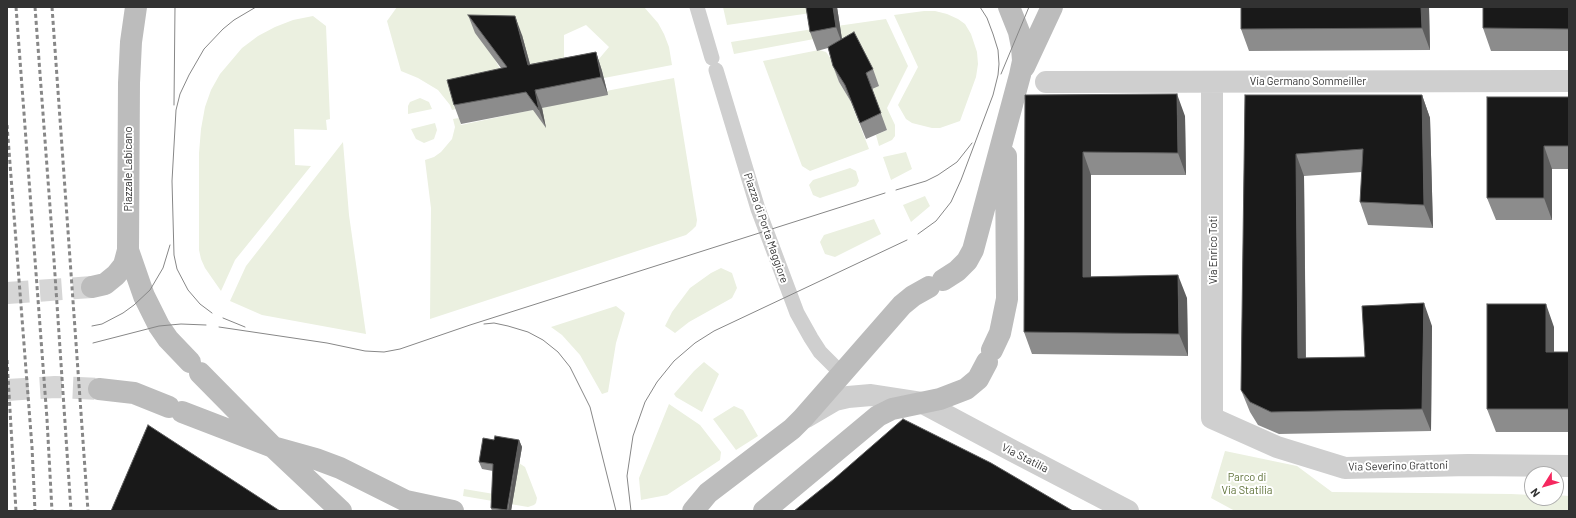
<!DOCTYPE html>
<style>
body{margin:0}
#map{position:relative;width:1576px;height:518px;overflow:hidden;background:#fff;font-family:Barlow,sans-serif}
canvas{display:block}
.frame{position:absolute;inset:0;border:8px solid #323232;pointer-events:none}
.north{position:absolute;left:1524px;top:466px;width:40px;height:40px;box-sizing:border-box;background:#fff;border:1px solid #adadad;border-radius:50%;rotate:233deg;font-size:11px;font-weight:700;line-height:16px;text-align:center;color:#323232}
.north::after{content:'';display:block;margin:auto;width:14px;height:18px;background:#f5285f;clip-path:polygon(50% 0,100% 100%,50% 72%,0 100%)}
</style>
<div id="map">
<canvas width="1576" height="518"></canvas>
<div class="frame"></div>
<div class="north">N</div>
</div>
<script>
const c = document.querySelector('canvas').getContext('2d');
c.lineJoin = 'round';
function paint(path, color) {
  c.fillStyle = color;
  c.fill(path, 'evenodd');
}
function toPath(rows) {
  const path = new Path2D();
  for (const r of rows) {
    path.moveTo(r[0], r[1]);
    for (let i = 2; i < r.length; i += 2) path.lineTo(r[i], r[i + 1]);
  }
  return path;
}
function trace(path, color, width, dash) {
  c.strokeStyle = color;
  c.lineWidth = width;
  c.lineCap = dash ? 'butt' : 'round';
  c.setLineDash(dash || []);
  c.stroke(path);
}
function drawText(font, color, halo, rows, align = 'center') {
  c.font = font + ' Barlow,sans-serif';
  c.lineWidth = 4;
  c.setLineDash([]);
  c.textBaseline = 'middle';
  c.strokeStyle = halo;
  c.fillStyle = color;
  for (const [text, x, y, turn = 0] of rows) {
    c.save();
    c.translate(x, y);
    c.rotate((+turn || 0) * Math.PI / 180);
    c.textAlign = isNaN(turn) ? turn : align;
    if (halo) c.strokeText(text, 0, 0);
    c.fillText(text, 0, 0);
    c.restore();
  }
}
const green = toPath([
 [397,7,644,7,658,23,664,34,669,47,672,65,604,78,602,71,452,110,450,105,438,90,418,78,401,71,387,21],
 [586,25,609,47,593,66,564,71,564,35],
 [495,60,533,74,506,79],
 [723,7,810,7,811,13,727,25],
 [924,11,935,11,947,14,958,19,965,24,971,34,977,52,978,64,976,77,960,121,940,128,932,128,912,123,906,119,898,105,918,67,894,15],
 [313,16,326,26,330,119,326,120,327,130,294,129,295,165,311,166,235,260,221,291,205,268,201,259,199,250,199,153,201,129,205,107,211,90,220,74,242,48,258,36,275,27,293,20],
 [886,19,908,66,887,108,895,125,895,136,892,140,879,146,876,135,887,130,840,42,837,26],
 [813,29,814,39,734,54,731,42],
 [819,50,826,52,834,63,839,82,851,102,869,149,810,171,802,166,763,61],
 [674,78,697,220,696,226,692,230,686,235,430,319,431,208,425,160,434,157,441,152,452,139,455,127,453,119,459,118,461,125,546,107,606,91],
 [420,98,429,102,432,109,408,114,408,106,410,102],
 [435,123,437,130,434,139,424,143,416,139,411,129],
 [343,142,349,215,366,334,262,315,230,301,246,266],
 [906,152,912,169,891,180,883,157],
 [850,168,856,171,859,181,856,186,820,198,813,195,809,185,813,180],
 [925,196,930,206,911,222,903,205],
 [874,219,881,234,835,257,825,254,820,242,824,235],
 [721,268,732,273,737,288,732,298,689,322,675,333,665,326,672,312,690,288,711,273],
 [616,306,625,313,616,343,608,392,602,394,580,355,562,335,551,327],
 [704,362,719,374,702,412,676,397,674,394,694,371],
 [669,404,700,425,721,452,720,460,667,495,641,500,639,478],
 [734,406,743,410,758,436,736,450,713,419],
 [1225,451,1297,466,1332,492,1511,494,1532,495,1532,498,1556,498,1556,495,1569,496,1569,511,1235,511,1211,498],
 [519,463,525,467,537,498,536,503,534,505,528,507,463,496,464,489,494,494,517,474]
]);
const secondaryTunnel = toPath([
 [7,293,92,287],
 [7,390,55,387,99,389]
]);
const service = toPath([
 [697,7,712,58],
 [716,70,758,209,797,313,811,338,820,352,842,374]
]);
const minor = toPath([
 [1046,82,1569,81],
 [1212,82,1212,418,1277,447,1345,468,1468,465,1569,466]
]);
const tertiary = toPath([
 [806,417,835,400,848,397,871,395,923,403,1011,450,1128,511]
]);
const secondary = toPath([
 [136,7,131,42,129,83,128,250,144,296,159,326,168,339,190,362],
 [1024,67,1052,7],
 [943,280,957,271,967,261,973,250,1020,75,1023,61,1022,47,1019,32,1009,7],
 [92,287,105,284,116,275,124,265,128,250],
 [992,350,1000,333,1007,299,1006,156],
 [200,373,273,447,341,511],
 [99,389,134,393,169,407],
 [182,412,273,447,316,459,340,468,406,501,453,511],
 [693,511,708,493,792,429,803,418,902,305,913,296,929,287],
 [764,511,878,416,892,409,940,399,966,389,978,379,987,362]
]);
const tram = toPath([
 [1001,74,1029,7],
 [174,105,175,7],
 [896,190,926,181,938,175,957,162,972,143],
 [918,234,936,221,951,202,961,180,993,95,998,75,999,64,998,50,993,34,987,18,980,7],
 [212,313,200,304,188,290,177,269,174,255,172,181,176,110,180,94,189,75,204,49,223,29,234,20,256,7],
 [223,318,245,327],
 [484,324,494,323,508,326,528,332,543,340,558,352,570,367,590,407,616,511],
 [92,326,102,324,123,313,134,305,150,290,163,268,170,245],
 [219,327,327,343,365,351,384,352,400,349,470,325,885,193],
 [93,343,159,326,181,324,206,325],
 [631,511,627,476,633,436,645,402,657,382,674,361,695,343,714,331,907,240]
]);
const rail = toPath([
 [16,7,47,419,52,511],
 [35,7,54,260,71,511],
 [52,7,88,511],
 [7,125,32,447,35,511],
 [7,360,16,511]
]);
const wall = toPath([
 [806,7,837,7,842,39,873,69,879,86,872,89,887,130,866,139,851,102,839,82,833,66,828,48,817,51,810,32],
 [1429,7,1430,50,1249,51,1241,29],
 [1569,7,1569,51,1491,51,1483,28],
 [468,15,522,35,530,64,596,52,602,71,608,95,542,108,546,128,533,110,461,124,454,105,501,68,475,33],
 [1025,95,1185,116,1186,175,1091,175,1091,277,1187,298,1188,356,1032,354,1024,332],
 [1245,95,1422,95,1430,118,1433,228,1368,225,1360,202,1362,172,1304,176,1306,358,1365,357,1432,326,1431,431,1279,434,1258,425,1250,412,1241,390],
 [1569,97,1569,169,1552,169,1552,220,1496,220,1487,198],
 [1554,327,1554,352,1569,352,1569,432,1496,432,1487,409],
 [494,440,519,440,522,447,511,511,492,511,491,508,493,471,482,469,479,462]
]);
const shadedWall = toPath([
 [833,7,837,7,843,46,836,27],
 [1421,7,1429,7,1430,50,1422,28],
 [515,16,522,35,535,83,528,65],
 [596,52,602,71,608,95,601,77],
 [535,90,542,108,546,128,539,110],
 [1177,94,1185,116,1186,175,1178,153],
 [1422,95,1430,118,1433,228,1424,205],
 [1544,146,1552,169,1552,220,1544,198],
 [1083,152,1091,175,1091,299,1083,277],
 [1296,154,1304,176,1306,381,1298,358],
 [1178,275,1187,298,1188,356,1179,334],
 [1424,303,1432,326,1431,431,1422,409],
 [1546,304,1554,327,1554,375,1546,352],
 [519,440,522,447,511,511,508,511]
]);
const building = toPath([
 [806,7,833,7,836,27,810,32,806,7],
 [1241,7,1421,7,1422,28,1241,29,1241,7],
 [1483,7,1569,7,1569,29,1483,28,1483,7],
 [468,15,515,16,528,65,596,52,601,77,535,90,539,110,526,92,454,105,447,80,507,67,468,15],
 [854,32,873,69,866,73,881,113,860,123,845,85,833,66,828,47,854,32],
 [1177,94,1178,153,1083,152,1083,277,1178,275,1179,334,1024,332,1025,95,1177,94],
 [1245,95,1422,95,1424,205,1360,202,1363,149,1296,154,1298,358,1365,357,1362,306,1424,303,1422,409,1271,412,1250,402,1241,390,1245,95],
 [1487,97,1569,97,1569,146,1544,146,1544,198,1487,198,1487,97],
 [1487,304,1546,304,1546,352,1569,352,1569,409,1487,409,1487,304],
 [903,419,991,463,1073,511,794,511,834,479,903,419],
 [148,425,280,511,111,511,148,425],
 [495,436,519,440,507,510,491,508,493,464,479,462,483,438,494,440,495,436]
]);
const streetNames = [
 ["Via Germano Sommeiller",1308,81],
 ["Piazzale Labicano",128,169,-90],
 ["Piazza di Porta Maggiore",766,228,71],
 ["Via Enrico Toti",1213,250,-90],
 ["Via Statilia",1025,458,27],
 ["Via Severino Grattoni",1398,466,-1]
];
const parkNames = [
 ["Parco di",1247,477],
 ["Via Statilia",1247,490]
];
paint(green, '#ebf0e0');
trace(secondaryTunnel, '#d6d6d6', 22, [22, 11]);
trace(service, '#cfcfcf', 15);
trace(minor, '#cfcfcf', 22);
trace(tertiary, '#cfcfcf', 22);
trace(secondary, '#bcbcbc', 22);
trace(tram, '#878787', 1);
trace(rail, '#878787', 3, [4, 3]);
paint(wall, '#8c8c8c');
paint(shadedWall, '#5e5e5e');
paint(building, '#191919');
trace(building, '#5e5e5e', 1);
drawText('11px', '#323232', '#fff', streetNames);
drawText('11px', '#60733a', '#fff', parkNames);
</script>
